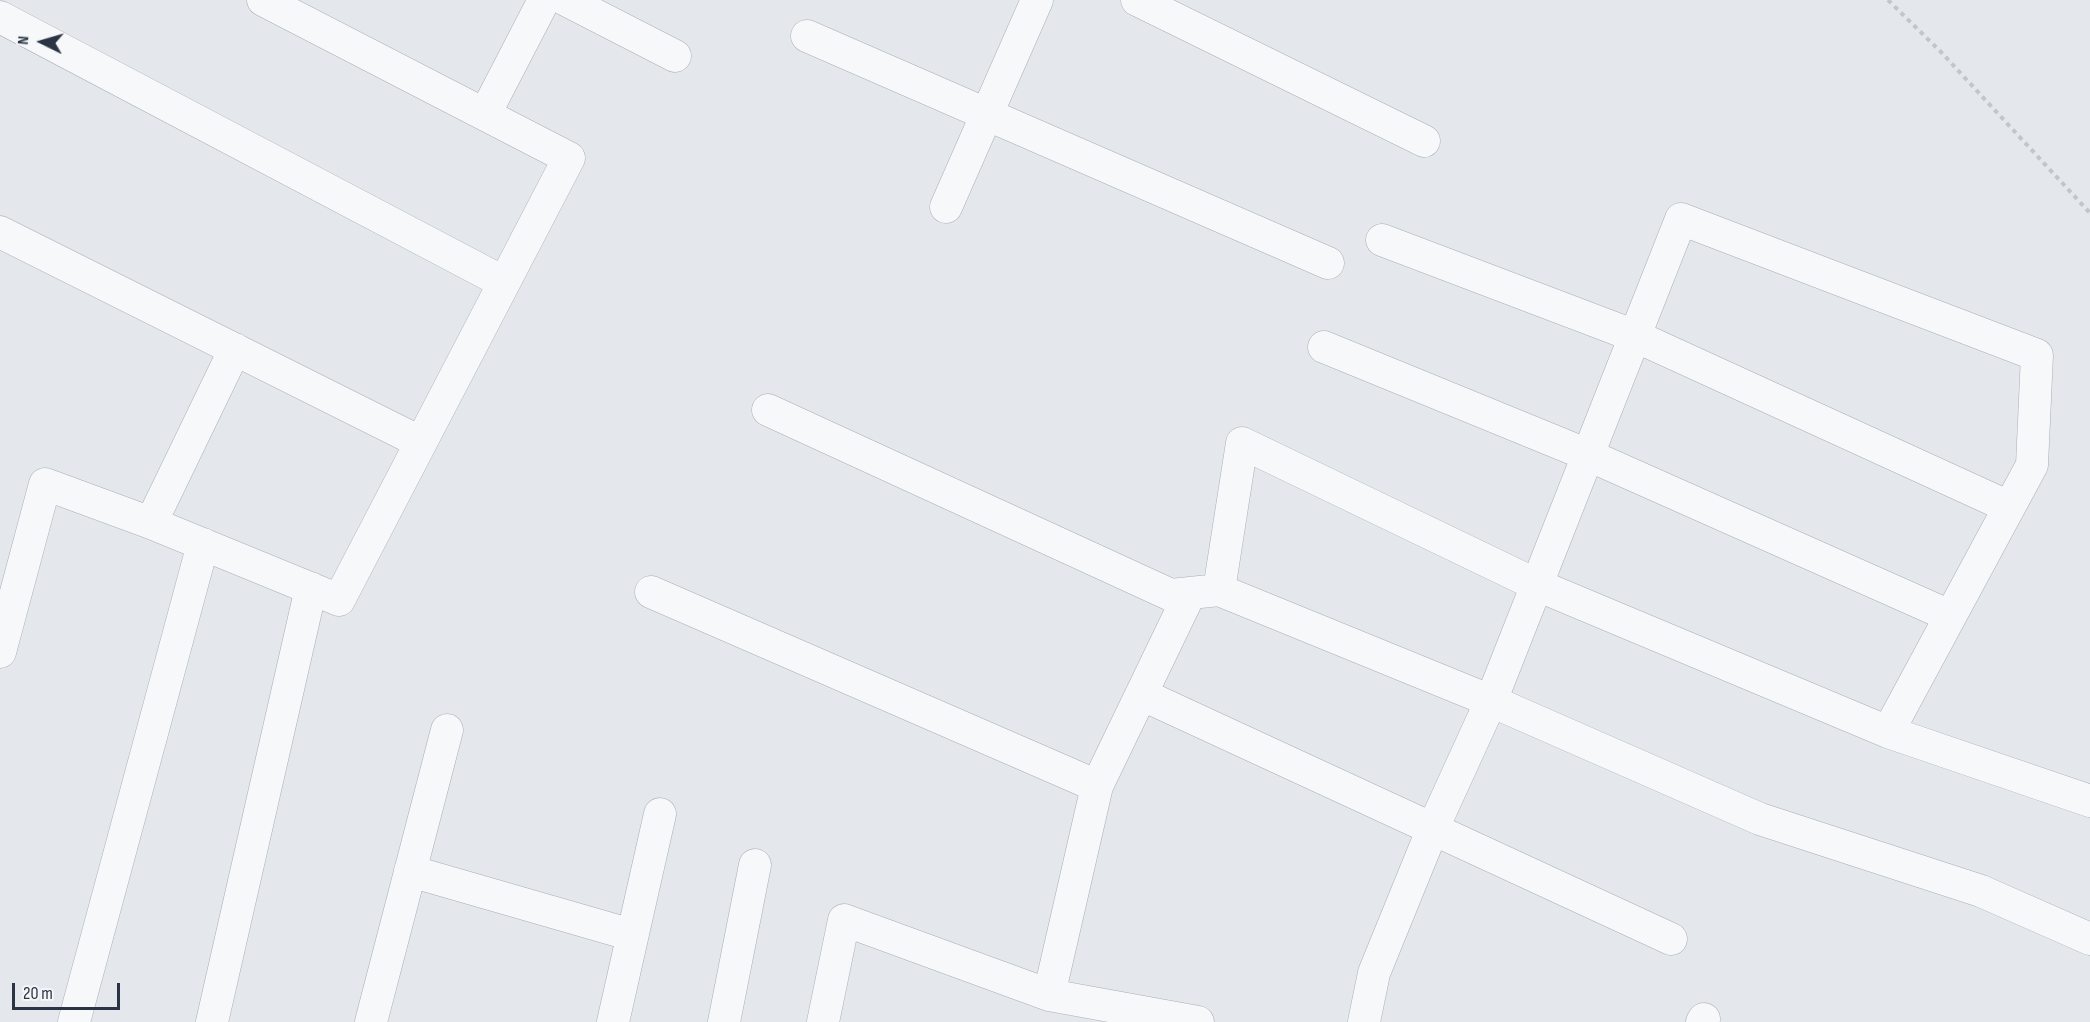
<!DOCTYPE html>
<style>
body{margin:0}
#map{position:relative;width:2090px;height:1022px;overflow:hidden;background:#e4e7ec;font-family:"Sofia Sans Condensed",sans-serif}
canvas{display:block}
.north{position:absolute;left:12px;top:12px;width:60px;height:60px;-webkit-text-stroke:4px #f4f6f9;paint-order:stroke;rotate:275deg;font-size:16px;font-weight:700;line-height:24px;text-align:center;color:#2b3445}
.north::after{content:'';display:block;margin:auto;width:21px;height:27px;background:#2b3445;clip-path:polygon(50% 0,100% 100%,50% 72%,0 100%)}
.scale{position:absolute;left:12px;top:983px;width:108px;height:27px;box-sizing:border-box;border:3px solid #2b3445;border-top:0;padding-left:8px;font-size:18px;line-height:21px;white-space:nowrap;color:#2b3445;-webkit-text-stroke:4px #f4f6f9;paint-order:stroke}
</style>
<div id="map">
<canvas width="2090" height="1022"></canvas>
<div class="north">N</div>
<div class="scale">20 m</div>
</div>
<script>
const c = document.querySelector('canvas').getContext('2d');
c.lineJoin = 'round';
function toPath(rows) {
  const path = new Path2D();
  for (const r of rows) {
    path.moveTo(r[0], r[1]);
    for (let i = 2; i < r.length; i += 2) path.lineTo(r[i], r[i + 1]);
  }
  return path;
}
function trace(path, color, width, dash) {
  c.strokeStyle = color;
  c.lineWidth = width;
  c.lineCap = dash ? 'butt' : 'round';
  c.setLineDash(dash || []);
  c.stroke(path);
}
const path = toPath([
 [1888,0,1941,52,2090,213]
]);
const street = toPath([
 [566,0,675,56],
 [1137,0,1424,141],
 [0,17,503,282],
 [807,36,1328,263],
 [485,114,544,0],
 [946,207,1037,0],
 [0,232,420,442],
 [1382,240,1635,336,2009,507],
 [1324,347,1588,455,1950,616],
 [768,410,1171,595,1219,590,1491,701,1760,819,1981,891,2090,939],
 [151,523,235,349],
 [1219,590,1242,443,1537,585,1888,732,2090,801],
 [651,592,1097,786],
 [0,652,45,484,151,523,339,600,569,158,263,0],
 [1143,695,1671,939],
 [410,871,632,935],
 [1049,995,1097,786,1190,593],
 [74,1022,203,544],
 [212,1022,311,588],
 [371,1022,447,730],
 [613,1022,660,814],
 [724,1022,755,865],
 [823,1022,844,920,1049,995,1198,1022],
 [1364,1022,1374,973,1433,828,1491,701,1681,219,2037,355,2032,465,1888,732],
 [1702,1022,1704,1019]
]);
trace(street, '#a9aeb7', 33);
trace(path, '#c2c5cb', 4, [4.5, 4.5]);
trace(street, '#f7f8fa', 32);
</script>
